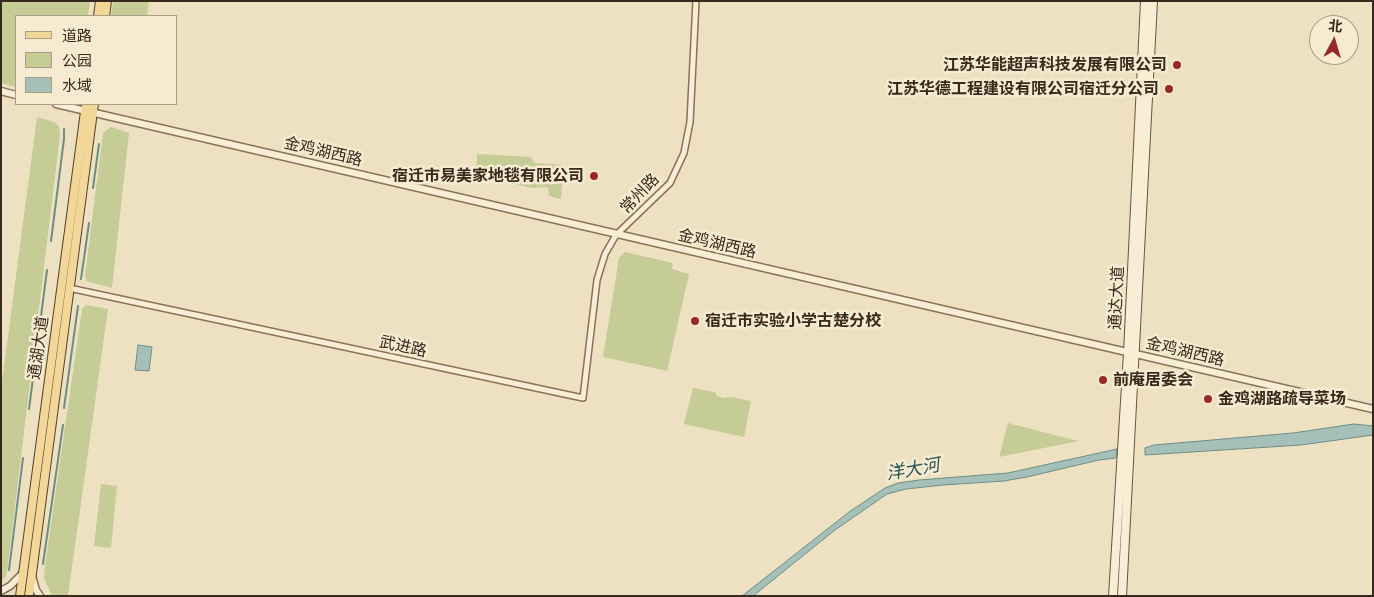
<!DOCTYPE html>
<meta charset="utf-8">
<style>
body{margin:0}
#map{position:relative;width:1374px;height:597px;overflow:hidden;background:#eee1c1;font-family:"IBM Plex Serif","Noto Sans SC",serif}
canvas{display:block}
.frame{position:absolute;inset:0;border:2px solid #372a1d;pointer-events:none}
.legend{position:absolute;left:15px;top:15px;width:162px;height:90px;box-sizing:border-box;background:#f6ebd1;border:1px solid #aa9e89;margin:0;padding:6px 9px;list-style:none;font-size:15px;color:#372a1d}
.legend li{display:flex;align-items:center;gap:10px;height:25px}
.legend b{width:25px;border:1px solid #aa9e89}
.north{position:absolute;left:1309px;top:15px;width:50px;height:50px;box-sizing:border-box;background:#f6ebd1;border:1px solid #aa9e89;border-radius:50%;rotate:6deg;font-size:14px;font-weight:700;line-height:20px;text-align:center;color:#372a1d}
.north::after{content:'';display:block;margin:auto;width:18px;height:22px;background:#972928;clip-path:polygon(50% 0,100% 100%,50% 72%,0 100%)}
</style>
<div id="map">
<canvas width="1374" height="597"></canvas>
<div class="frame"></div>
<ul class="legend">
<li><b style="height:6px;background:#f2d798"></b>道路</li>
<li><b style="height:14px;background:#c5cc95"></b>公园</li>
<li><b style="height:14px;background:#a4c0b8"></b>水域</li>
</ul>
<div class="north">北</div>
</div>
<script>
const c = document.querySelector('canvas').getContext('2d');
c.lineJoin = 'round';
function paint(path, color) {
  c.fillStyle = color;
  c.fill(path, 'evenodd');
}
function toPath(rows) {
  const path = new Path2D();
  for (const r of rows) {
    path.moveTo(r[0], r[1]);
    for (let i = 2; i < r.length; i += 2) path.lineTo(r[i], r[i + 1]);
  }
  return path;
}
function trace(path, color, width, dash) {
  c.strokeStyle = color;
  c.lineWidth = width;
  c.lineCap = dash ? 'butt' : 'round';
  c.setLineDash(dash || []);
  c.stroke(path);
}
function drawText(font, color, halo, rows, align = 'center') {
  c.font = font + ' "IBM Plex Serif","Noto Sans SC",serif';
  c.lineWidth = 5;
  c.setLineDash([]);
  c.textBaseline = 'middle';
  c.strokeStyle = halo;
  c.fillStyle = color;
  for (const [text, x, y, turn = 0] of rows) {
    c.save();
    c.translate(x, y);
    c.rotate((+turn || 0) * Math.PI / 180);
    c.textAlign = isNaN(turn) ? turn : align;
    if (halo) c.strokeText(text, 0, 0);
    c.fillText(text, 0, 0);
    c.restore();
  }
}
const green = toPath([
 [1,1,90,1,88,16,16,16,16,87,1,83],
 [113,1,149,1,147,16,111,16],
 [37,117,54,122,59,126,60,135,7,572,5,578,1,580,1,389],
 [111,127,129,133,112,288,86,281,85,275,103,133],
 [477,154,531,157,535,163,563,165,561,199,549,196,548,187,531,188,476,175],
 [625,252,673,263,672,269,689,274,667,371,603,357,619,258],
 [86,305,108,309,68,596,52,596,44,578,45,566,82,309],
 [693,388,715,392,717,396,723,398,731,397,751,401,744,437,684,424],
 [1008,423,1066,438,1079,441,999,457],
 [101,484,117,486,111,548,94,546]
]);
const water = toPath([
 [138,345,152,347,149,371,135,370,138,345],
 [1354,424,1373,426,1373,435,1301,445,1145,455,1145,448,1154,445,1293,433,1354,424],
 [1117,449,1116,458,1099,460,1027,477,1004,481,943,485,906,489,887,494,835,530,753,596,742,596,849,512,885,488,898,483,919,480,1008,473,1117,449]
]);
const stream = toPath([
 [93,188,99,144],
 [51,241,64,139,64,129],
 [81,279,89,223],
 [64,408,78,306],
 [29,409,47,270],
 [43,564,63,425],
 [9,570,23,458]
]);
const minor = toPath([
 [69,288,583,398,597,280,605,254,616,235,670,183,684,153,690,122,696,1]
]);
const tertiary = toPath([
 [1,91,16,95],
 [56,104,1373,409],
 [32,576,36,590,40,596],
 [1,591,10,586,23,573]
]);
const secondary = toPath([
 [1113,596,1128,353,1145,1],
 [1122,596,1153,1]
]);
const primary = toPath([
 [98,16,100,1],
 [105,16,107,1],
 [20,596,86,104],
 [29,596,94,104]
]);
const markers = [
 [1177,65,5,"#972928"],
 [1169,89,5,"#972928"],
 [594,176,5,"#972928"],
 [695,321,5,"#972928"],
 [1103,380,5,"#972928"],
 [1208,399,5,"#972928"]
];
const poiNames = [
 ["江苏华能超声科技发展有限公司",1167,65],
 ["江苏华德工程建设有限公司宿迁分公司",1159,89],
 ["宿迁市易美家地毯有限公司",584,176],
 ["宿迁市实验小学古楚分校",705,321,"left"],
 ["前庵居委会",1113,380,"left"],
 ["金鸡湖路疏导菜场",1218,399,"left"]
];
const streetNames = [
 ["金鸡湖西路",323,152,13],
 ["常州路",640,194,-46],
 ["金鸡湖西路",717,244,13],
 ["通达大道",1117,298,-87],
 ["武进路",403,347,12],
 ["通湖大道",39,348,-82],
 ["金鸡湖西路",1185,352,13]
];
const waterNames = [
 ["洋大河",913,470,-10]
];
paint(green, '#c5cc95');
paint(water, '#a4c0b8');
trace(water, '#6b8f86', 1);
trace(stream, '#6b8f86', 2);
trace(minor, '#887259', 8);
trace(tertiary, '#887259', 9);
trace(secondary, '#6a533c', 10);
trace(primary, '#55402d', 10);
trace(minor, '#f9eed5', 5);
trace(tertiary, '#f9eed5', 6);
trace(secondary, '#f9eed5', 8);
trace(primary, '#f2d798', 8);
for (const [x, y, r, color] of markers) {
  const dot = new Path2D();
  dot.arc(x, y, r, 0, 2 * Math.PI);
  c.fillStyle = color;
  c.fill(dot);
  trace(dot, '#f6ebd1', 2);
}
drawText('bold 16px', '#372a1d', '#f6ebd1', poiNames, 'right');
drawText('16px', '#372a1d', '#f6ebd1', streetNames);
drawText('italic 18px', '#2c5755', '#f6ebd1', waterNames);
</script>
